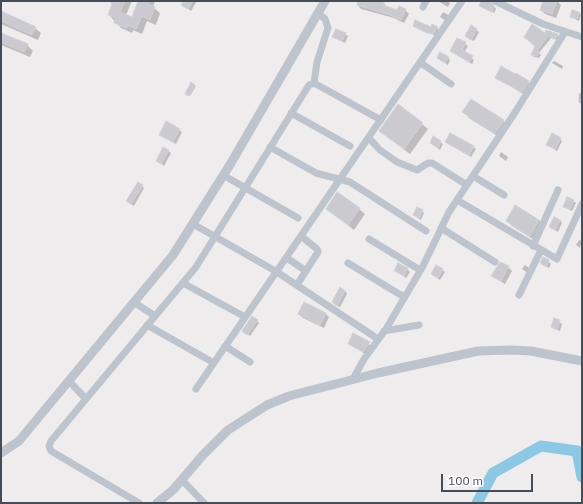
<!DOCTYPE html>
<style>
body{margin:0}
#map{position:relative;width:583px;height:504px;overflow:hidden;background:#eeecec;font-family:"IBM Plex Sans",sans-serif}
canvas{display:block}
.frame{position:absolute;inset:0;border:2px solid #464d57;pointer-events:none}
.scale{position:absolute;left:441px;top:474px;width:92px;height:18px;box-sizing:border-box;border:2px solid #464d57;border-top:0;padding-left:5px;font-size:12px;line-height:14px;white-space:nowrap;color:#464d57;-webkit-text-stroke:3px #fff;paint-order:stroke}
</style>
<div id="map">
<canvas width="583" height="504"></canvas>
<div class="frame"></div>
<div class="scale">100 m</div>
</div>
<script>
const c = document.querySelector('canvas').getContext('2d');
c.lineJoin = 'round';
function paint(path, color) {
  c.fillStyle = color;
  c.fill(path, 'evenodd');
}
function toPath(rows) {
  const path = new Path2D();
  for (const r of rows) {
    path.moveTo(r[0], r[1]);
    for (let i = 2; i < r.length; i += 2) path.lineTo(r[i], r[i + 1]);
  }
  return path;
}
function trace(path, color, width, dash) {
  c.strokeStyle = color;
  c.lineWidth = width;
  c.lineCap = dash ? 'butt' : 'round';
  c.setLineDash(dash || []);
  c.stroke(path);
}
const shadow = toPath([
 [110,1,132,1,126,15,132,18,139,1,155,1,153,7,160,13,156,25,147,21,142,34,133,30,132,33,121,28,109,15,112,4],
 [184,1,197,1,191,11,185,7],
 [359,1,378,1,384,3,387,8,397,11,405,10,409,14,404,23,394,18,361,9,358,5],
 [438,1,447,1,450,3,448,7],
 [482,1,490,1,492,3,496,9,494,13,480,6],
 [544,1,557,1,561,5,556,18,545,14,541,10],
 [443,12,450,16,446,21,440,17],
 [579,12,581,15,579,21,571,17],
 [1,13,35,28,41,33,38,40,1,24],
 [433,25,440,30,436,36,414,26,432,28],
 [476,30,479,32,474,41,469,39],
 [1,34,27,45,33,51,30,57,1,45],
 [345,34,348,36,345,43,333,37],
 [546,34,557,35,559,37,557,40,551,38,539,53,541,55,539,58,534,57,532,55],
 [458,39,468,46,464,53,474,60,472,64,454,53],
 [448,57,450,60,448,65,438,58],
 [554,61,563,66,562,69,552,63],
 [496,77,528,82,532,86,526,96],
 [191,84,196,86,190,96,187,95],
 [464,112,503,121,509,126,501,138,469,118],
 [167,122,182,132,176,144,163,137],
 [422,124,428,129,410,154,386,136],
 [434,138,443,144,440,150,431,143],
 [560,139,562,141,557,151,547,145],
 [448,144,473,147,476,149,471,157],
 [168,151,171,153,164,166,160,163],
 [501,152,508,157,506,161,499,156],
 [142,186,144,188,134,206,129,203],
 [573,201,576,203,572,211,564,207],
 [327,209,359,209,365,214,354,230],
 [422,211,424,213,421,220,414,215],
 [539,220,544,226,536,241,512,226,507,221],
 [560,220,562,223,558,232,550,227],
 [579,240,582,241,580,248,576,245],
 [544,258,551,264,549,268,541,263],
 [525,265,530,269,528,273,522,269],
 [508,267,512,271,505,284,492,276],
 [407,269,410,272,406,278,395,270],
 [442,270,445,272,440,280,432,274],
 [345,291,347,294,340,307,335,305],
 [325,313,329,317,324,328,303,318,299,314],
 [555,319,562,324,560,331,552,327],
 [257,321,259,323,250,336,246,333],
 [353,335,373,347,367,355,349,344]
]);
const river = toPath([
 [477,503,493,473,541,446,577,451,582,477]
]);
const building = toPath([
 [113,1,125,1,120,12,132,17,138,1,148,1,147,4,155,7,150,20,142,16,136,29,127,25,127,28,114,23,116,18,108,15,113,1],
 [183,1,193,1,188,9,181,5,183,1],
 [358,1,381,1,384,2,383,5,397,10,399,6,406,9,401,20,390,15,357,5,358,1],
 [481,1,490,1,494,6,492,12,479,6,481,1],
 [543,1,557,1,552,14,540,10,543,1],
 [572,10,579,12,577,19,570,17,572,10],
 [1,11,36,27,32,35,1,21,1,11],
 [415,20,431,27,432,24,438,27,433,34,427,33,413,26,415,20],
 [532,24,545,33,546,30,558,34,555,39,548,36,537,51,539,52,537,56,531,55,535,46,524,37,532,24],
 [471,25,477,29,471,40,465,36,471,25],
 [336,29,346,33,342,41,332,37,336,29],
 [1,33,28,44,24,52,1,42,1,33],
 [457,38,466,42,462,50,473,56,469,62,450,51,457,38],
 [440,52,449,57,445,63,437,58,440,52],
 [501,66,515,74,516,73,529,81,522,92,495,78,501,66],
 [191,82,195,85,189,96,185,94,191,82],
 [471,99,504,120,495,133,462,112,471,99],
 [398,104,423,123,404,149,379,131,398,104],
 [166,121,180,129,173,142,159,135,166,121],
 [450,133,474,146,469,155,445,142,450,133],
 [552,133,561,138,555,149,546,145,552,133],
 [433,136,441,141,438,148,430,143,433,136],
 [163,147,169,150,161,164,156,161,163,147],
 [138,182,143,185,131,204,126,201,138,182],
 [337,192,360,208,348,225,326,209,337,192],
 [567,197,574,200,570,209,563,207,567,197],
 [515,205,539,220,530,236,506,221,515,205],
 [417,207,423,210,419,218,413,215,417,207],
 [554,217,560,220,555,230,549,227,554,217],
 [543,257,549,260,546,267,540,263,543,257],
 [500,262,509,266,501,281,491,276,500,262],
 [398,263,408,268,404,276,394,271,398,263],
 [436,265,443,269,438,278,431,274,436,265],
 [340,287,345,291,337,306,332,302,340,287],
 [304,302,326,313,320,325,298,314,304,302],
 [252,316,258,320,247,335,242,331,252,316],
 [554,318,560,320,557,330,551,327,554,318],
 [353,333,370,342,363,352,348,344,353,333]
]);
const minor = toPath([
 [495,1,543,24,582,37],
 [423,7,426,1],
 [421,63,451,84],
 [314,83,317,62,328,28,325,19,318,13],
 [582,96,582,100],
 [291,113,350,146],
 [369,138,380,150,397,162,417,170,428,163,432,163,467,185],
 [270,147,316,173,350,182,426,231],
 [223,175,298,218],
 [473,176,504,195],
 [457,200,557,259,582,204],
 [193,224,277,272,378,339],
 [441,228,495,262],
 [369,239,420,270],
 [533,246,558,190],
 [287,258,306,271],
 [348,263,404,297],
 [183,283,245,317],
 [297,285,318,252,317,249,301,236],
 [519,295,541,250],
 [135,303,155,316],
 [147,325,214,363],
 [384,331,419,325],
 [225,346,250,362],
 [353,379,364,359,386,329,423,266,449,212,514,114,565,32],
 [70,382,86,399],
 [196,389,462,1],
 [182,480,204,503],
 [139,503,51,451,49,446,51,441,196,267,309,85,314,83,381,120]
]);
const tertiary = toPath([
 [1,453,19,441,173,255,231,163,325,1],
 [157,503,173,490,202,456,228,430,267,405,289,396,378,373,478,351,512,350,531,351,582,361]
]);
paint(shadow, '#0003');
trace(river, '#8cc7e4', 11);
paint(building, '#cacad0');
trace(building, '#d0d1d7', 1);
trace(minor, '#bec4cd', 7);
trace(tertiary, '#bec4cd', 9);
</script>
